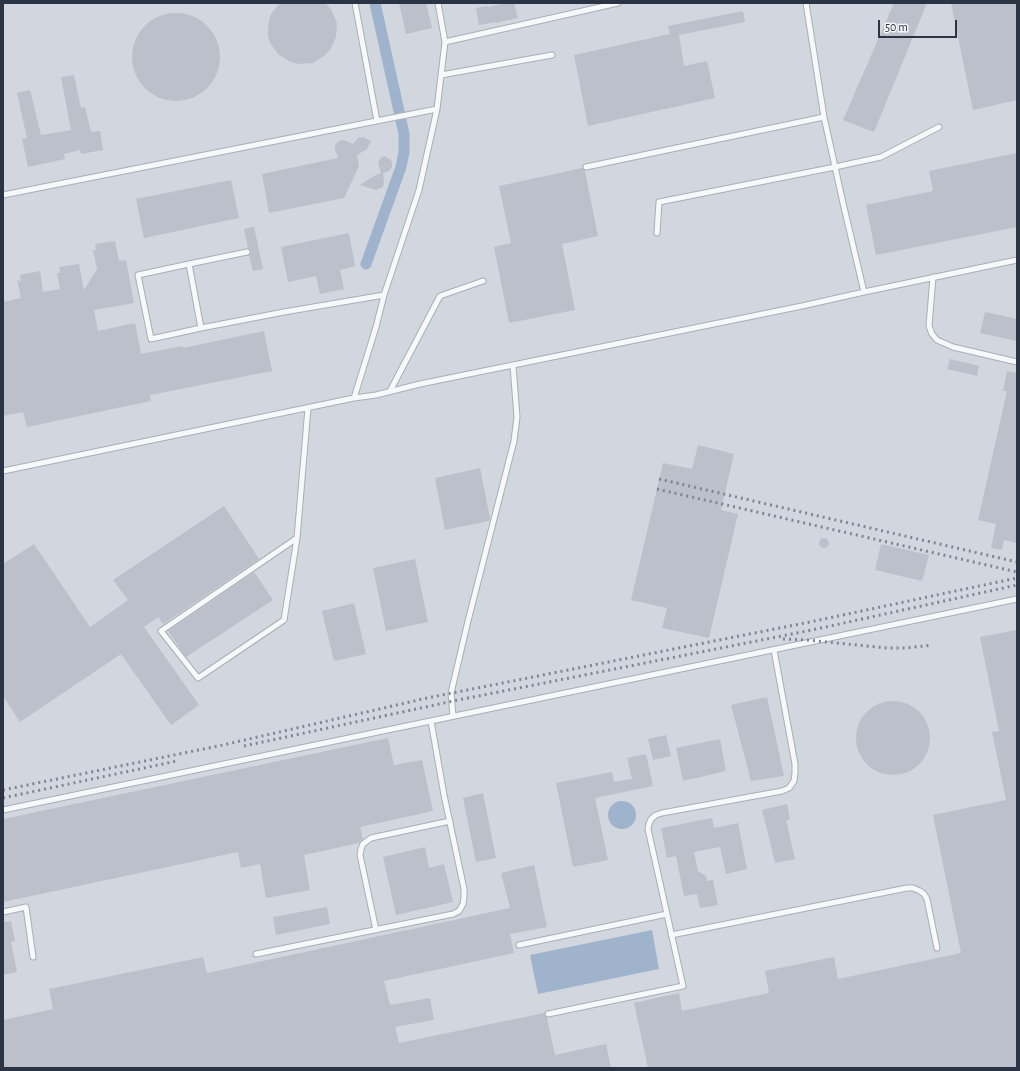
<!DOCTYPE html>
<style>
body{margin:0}
#map{position:relative;width:1020px;height:1071px;overflow:hidden;background:#e4e7ec;font-family:"Alegreya Sans",sans-serif}
canvas{display:block}
.frame{position:absolute;inset:0;border:4px solid #2b3445;pointer-events:none}
.scale{position:absolute;left:878px;top:20px;width:79px;height:18px;box-sizing:border-box;border:2px solid #2b3445;border-top:0;padding-left:5px;font-size:12px;line-height:14px;white-space:nowrap;color:#2b3445;-webkit-text-stroke:3px #f4f6f9;paint-order:stroke}
</style>
<div id="map">
<canvas width="1020" height="1071"></canvas>
<div class="frame"></div>
<div class="scale">50 m</div>
</div>
<script>
const c = document.querySelector('canvas').getContext('2d');
c.lineJoin = 'round';
function paint(path, color) {
  c.fillStyle = color;
  c.fill(path, 'evenodd');
}
function toPath(rows) {
  const path = new Path2D();
  for (const r of rows) {
    if (r.length === 3) {
      path.moveTo(r[0] + r[2], r[1]);
      path.arc(r[0], r[1], r[2], 0, 2 * Math.PI);
      continue;
    }
    path.moveTo(r[0], r[1]);
    for (let i = 2; i < r.length; i += 2) path.lineTo(r[i], r[i + 1]);
  }
  return path;
}
function trace(path, color, width, dash) {
  c.strokeStyle = color;
  c.lineWidth = width;
  c.lineCap = dash ? 'butt' : 'round';
  c.setLineDash(dash || []);
  c.stroke(path);
}
const built = toPath([
 [3,3,1017,3,1017,1068,3,1068]
]);
const water = toPath([
 [622,815,14],
 [652,930,659,969,538,994,530,955]
]);
const canal = toPath([
 [366,264,401,167,404,152,404,134,375,3]
]);
const building = toPath([
 [280,3,325,3,331,9,337,23,336,37,330,50,325,55,313,63,298,64,291,62,279,55,270,43,268,36,268,29,269,21,271,14],
 [399,3,426,3,432,28,406,34],
 [507,3,514,3,518,18,496,23,495,22,479,25,476,8,487,6,488,7],
 [894,3,927,3,874,132,843,120],
 [951,3,1017,3,1017,100,973,110],
 [743,11,745,22,679,35,684,66,707,61,715,98,588,126,574,55,670,34,668,26],
 [176,57,44],
 [74,75,81,108,85,107,91,132,100,131,103,150,81,154,80,150,64,154,65,159,28,167,22,139,27,138,17,93,30,90,41,135,71,130,61,77],
 [363,137,371,141,367,149,357,155,359,166,344,198,269,213,262,174,338,158,335,149,335,145,339,141,344,140,353,144,358,138],
 [1017,153,1017,227,876,255,866,205,933,191,929,171],
 [384,156,391,160,392,164,392,167,389,171,383,173,384,182,383,187,376,190,360,185,374,176,381,173,378,163,380,159],
 [582,168,585,171,598,236,562,244,575,310,509,323,494,247,511,243,499,186],
 [231,180,239,218,144,238,136,199],
 [254,227,263,269,253,271,249,255,251,254,251,251,248,248,244,229],
 [349,233,355,266,340,270,344,289,320,294,316,276,288,282,281,247],
 [115,241,119,261,126,260,134,303,94,310,98,331,135,323,141,354,183,346,183,348,264,331,272,371,150,395,151,401,27,427,23,412,3,416,3,302,21,298,17,280,21,281,20,275,40,271,43,292,60,289,57,273,60,273,59,267,79,264,84,290,97,269,93,250,96,250,95,244],
 [985,312,1017,319,1017,341,980,333],
 [950,359,979,366,977,376,947,369],
 [1007,371,1017,373,1017,543,1004,540,1002,550,991,548,996,524,978,520,1007,391,1003,391],
 [698,445,734,454,721,510,738,514,709,638,662,628,667,608,631,600,663,463,692,469],
 [480,468,490,518,489,521,445,530,435,478],
 [224,506,259,559,163,624,158,617,144,627,199,705,171,725,121,654,20,722,3,696,3,564,34,544,90,627,128,600,113,580],
 [824,543,5],
 [881,544,929,555,922,581,875,570],
 [415,559,428,622,386,631,373,568],
 [263,566,254,572,273,600,186,657,168,631],
 [354,603,366,654,334,661,322,611],
 [1017,630,1017,1068,648,1068,634,1003,679,993,682,1011,769,993,765,971,834,957,838,979,961,953,933,815,1006,800,992,732,999,731,980,637],
 [767,697,784,776,751,781,731,705],
 [893,738,37],
 [666,735,671,756,653,760,648,739],
 [388,738,394,765,422,760,433,811,360,827,363,839,359,843,304,855,310,890,266,898,260,864,241,868,238,852,3,902,3,819],
 [720,739,726,771,683,781,676,748],
 [646,754,653,786,595,798,608,860,573,867,556,783,612,772,614,782,632,779,627,758],
 [483,793,496,858,476,862,463,798],
 [787,804,790,820,786,820,795,859,775,863,766,825,766,826,762,810],
 [712,818,714,828,738,823,747,869,726,874,720,847,694,852,698,871,706,876,707,881,713,880,718,905,700,908,697,894,684,896,676,856,667,858,661,828],
 [425,847,429,868,444,864,453,902,396,915,383,857],
 [534,865,547,927,510,934,514,953,384,981,390,1005,430,998,434,1020,395,1027,399,1043,544,1013,545,1016,547,1018,555,1055,606,1044,611,1068,3,1068,3,1020,53,1009,49,989,203,957,207,973,510,908,501,873],
 [327,907,330,924,276,935,273,917],
 [11,921,15,941,11,942,17,972,3,975,3,922]
]);
const lane = toPath([
 [355,3,377,121],
 [438,3,445,42,618,3],
 [806,3,824,117,843,203,864,292],
 [441,75,552,55],
 [586,167,824,117],
 [3,195,437,109],
 [657,233,659,202,835,167,881,157,939,127],
 [247,252,189,264,201,328,284,312,384,295],
 [189,264,138,275,151,339,201,328],
 [933,277,929,326,932,334,937,340,953,347,1017,362],
 [390,391,440,296,483,281],
 [354,398,376,327,384,295,419,190,437,109,445,42],
 [3,471,354,398,376,395,420,384,802,306,864,292,1017,260],
 [297,538,161,631,198,678,284,620,297,538,308,408],
 [453,716,451,693,468,621,514,441,517,417,513,366],
 [3,810,1017,599],
 [3,912,26,907,33,957],
 [376,930,360,855,361,849,363,844,371,838,450,821],
 [671,935,907,888,913,888,920,891,924,894,927,899,937,948],
 [519,945,667,914],
 [256,954,453,914,459,911,463,904,464,897,464,889,444,795,431,721],
 [548,1014,683,986,648,829,649,824,651,819,656,815,662,813,782,791,789,788,794,781,795,773,795,764,774,650]
]);
const rail = toPath([
 [659,479,1017,562],
 [657,489,1017,572],
 [783,639,807,640,887,648,907,648,932,645],
 [244,746,458,700,812,630,1017,585],
 [3,790,223,745,427,698,810,622,1017,578],
 [3,798,177,761]
]);
paint(built, '#d2d6de');
paint(water, '#9fb4cc');
trace(canal, '#9fb4cc', 11);
paint(building, '#bbc0ca');
trace(lane, '#a9aeb7', 7);
trace(lane, '#f7f8fa', 5);
trace(rail, '#7d8696', 3, [2, 4]);
</script>
